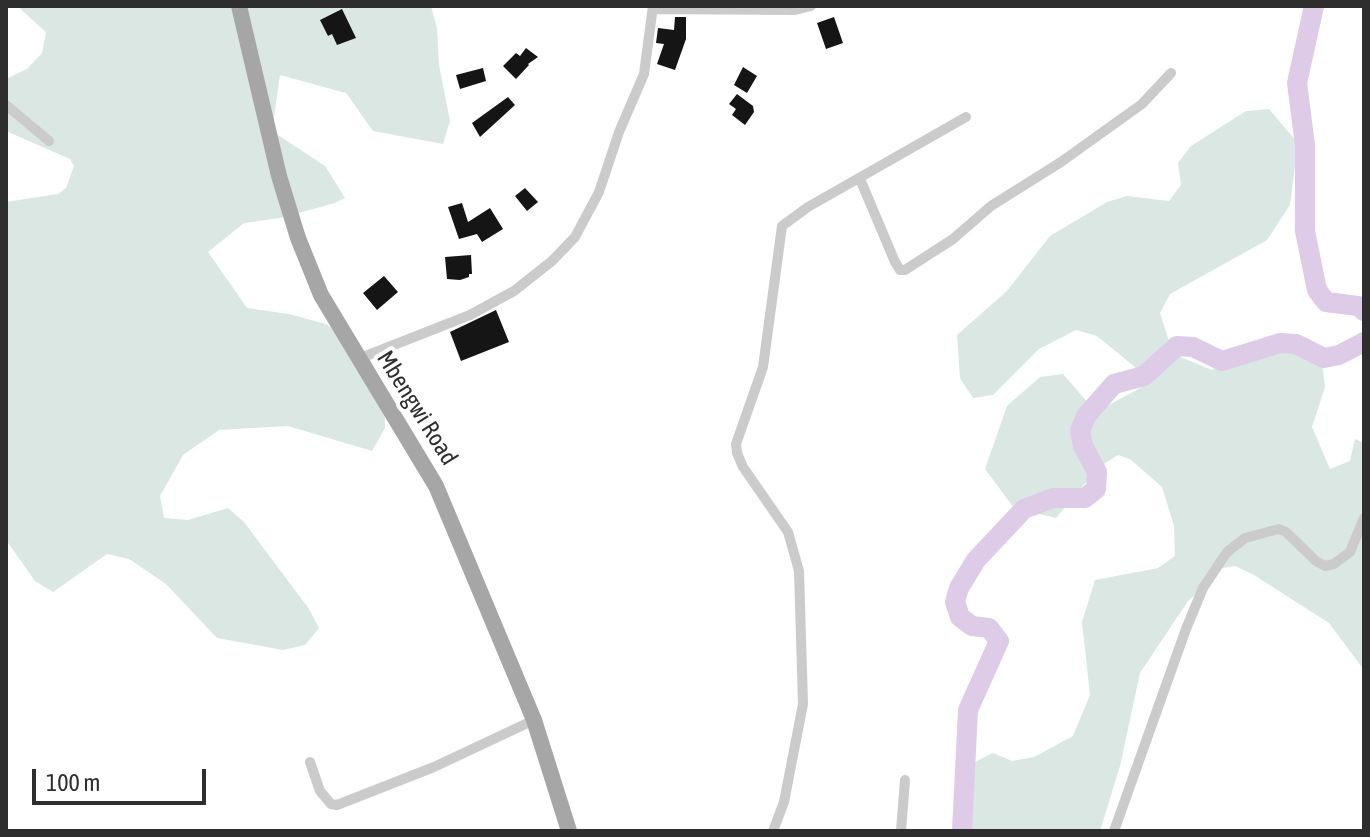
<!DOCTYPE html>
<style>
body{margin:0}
#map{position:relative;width:1370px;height:837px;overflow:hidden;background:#fff;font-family:"Asap Condensed",sans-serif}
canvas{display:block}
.frame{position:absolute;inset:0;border:8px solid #2e2e2e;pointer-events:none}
.scale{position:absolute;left:32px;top:769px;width:174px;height:36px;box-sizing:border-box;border:4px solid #2e2e2e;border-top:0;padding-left:10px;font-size:24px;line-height:28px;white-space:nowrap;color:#2e2e2e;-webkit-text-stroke:6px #fff;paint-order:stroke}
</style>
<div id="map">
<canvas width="1370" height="837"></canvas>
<div class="frame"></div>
<div class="scale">100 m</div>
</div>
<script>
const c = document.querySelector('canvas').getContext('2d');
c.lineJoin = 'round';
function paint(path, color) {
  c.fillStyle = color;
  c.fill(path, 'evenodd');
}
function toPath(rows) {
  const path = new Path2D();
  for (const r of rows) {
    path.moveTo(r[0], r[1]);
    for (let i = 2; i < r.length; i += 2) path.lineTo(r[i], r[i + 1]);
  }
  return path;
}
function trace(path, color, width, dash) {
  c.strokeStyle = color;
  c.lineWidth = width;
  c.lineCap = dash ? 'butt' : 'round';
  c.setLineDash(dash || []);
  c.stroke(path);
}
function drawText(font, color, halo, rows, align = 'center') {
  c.font = font + ' "Asap Condensed",sans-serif';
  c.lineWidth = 8;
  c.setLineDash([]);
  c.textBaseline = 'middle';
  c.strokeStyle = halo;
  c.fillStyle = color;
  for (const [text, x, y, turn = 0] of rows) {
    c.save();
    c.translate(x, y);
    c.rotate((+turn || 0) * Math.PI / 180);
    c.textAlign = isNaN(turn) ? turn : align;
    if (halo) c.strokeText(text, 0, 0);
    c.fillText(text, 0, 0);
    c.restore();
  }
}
const green = toPath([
 [17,6,431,6,437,28,439,65,450,121,443,144,373,131,346,93,280,75,272,131,325,166,345,198,335,203,280,218,244,223,208,252,247,308,289,314,326,324,369,356,384,394,385,428,372,451,288,426,219,430,183,455,160,496,164,518,188,520,228,508,244,522,309,609,319,628,305,645,283,650,217,638,166,584,129,559,107,554,53,592,35,581,6,540,6,202,58,194,66,188,74,166,70,159,6,131,6,79,27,69,42,53,46,32],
 [1269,109,1298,143,1290,205,1267,240,1170,294,1160,313,1173,354,1212,370,1267,339,1288,338,1322,363,1325,387,1312,427,1330,469,1350,461,1355,439,1364,443,1364,670,1329,623,1254,575,1235,566,1216,569,1203,579,1203,588,1188,601,1140,673,1120,766,1100,831,965,831,966,805,975,762,993,753,1012,761,1034,757,1073,736,1090,695,1082,622,1095,580,1158,568,1175,556,1174,526,1162,487,1130,459,1118,455,1099,467,1056,518,1014,508,985,469,1007,406,1040,377,1063,374,1096,412,1142,387,1135,367,1097,336,1076,330,1039,349,993,395,973,398,960,378,957,335,1007,291,1050,236,1107,202,1127,196,1169,201,1181,185,1178,163,1191,146,1246,111]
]);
const river = toPath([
 [1314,6,1297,83,1305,145,1305,231,1317,290,1326,302,1358,306,1364,311],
 [962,831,968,710,999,641,989,628,972,626,960,617,955,602,959,588,976,560,1024,509,1053,498,1085,498,1096,489,1097,472,1083,446,1080,431,1086,416,1114,384,1144,376,1177,346,1193,347,1222,361,1280,343,1296,344,1324,358,1339,355,1364,342]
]);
const building = toPath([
 [342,9,356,38,337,45,332,34,328,36,320,20],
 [675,17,686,17,686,39,675,70,657,64,664,44,656,43,658,28,674,30],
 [834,17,843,43,826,49,817,23],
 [526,48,538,57,528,64,529,65,516,79,503,66,516,53,520,56],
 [743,67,757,76,747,93,734,85],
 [483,68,486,81,460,89,456,75],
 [737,94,753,106,754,112,745,125,732,115,736,109,729,104],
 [508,97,515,105,480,137,472,123],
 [525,188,538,202,527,211,515,196],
 [462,203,468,222,490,208,503,229,482,242,477,234,459,239,448,207],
 [471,255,472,274,469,274,469,277,460,280,447,279,445,257],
 [384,276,398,292,377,310,363,293],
 [496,310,509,342,461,361,450,332]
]);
const street = toPath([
 [654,9,795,10,811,6],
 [6,105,49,141],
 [860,179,895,262,900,270,905,270,953,239,991,206,1061,162,1142,104,1171,73],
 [358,359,470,315,514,291,552,261,575,237,599,192,619,132,644,74,653,6],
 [310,762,320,791,331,804,337,805,434,767,534,720],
 [773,831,784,802,803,704,799,571,788,532,743,467,737,453,736,444,763,367,782,226,808,207,966,117],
 [901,831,905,780],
 [1114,831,1186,629,1203,588,1227,552,1245,538,1279,529,1286,532,1316,561,1325,566,1334,564,1350,552,1364,518]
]);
const primary = toPath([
 [239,6,279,176,298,238,321,295,436,486,534,720,569,831]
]);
const streetNames = [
 ["Mbengwi Road",417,408,58]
];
paint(green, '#dae7e3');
trace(river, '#ddcbe8', 20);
paint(building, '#151515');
trace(street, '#cbcbcb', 10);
trace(primary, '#a6a6a6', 16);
drawText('24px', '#2e2e2e', '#fff', streetNames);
</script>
